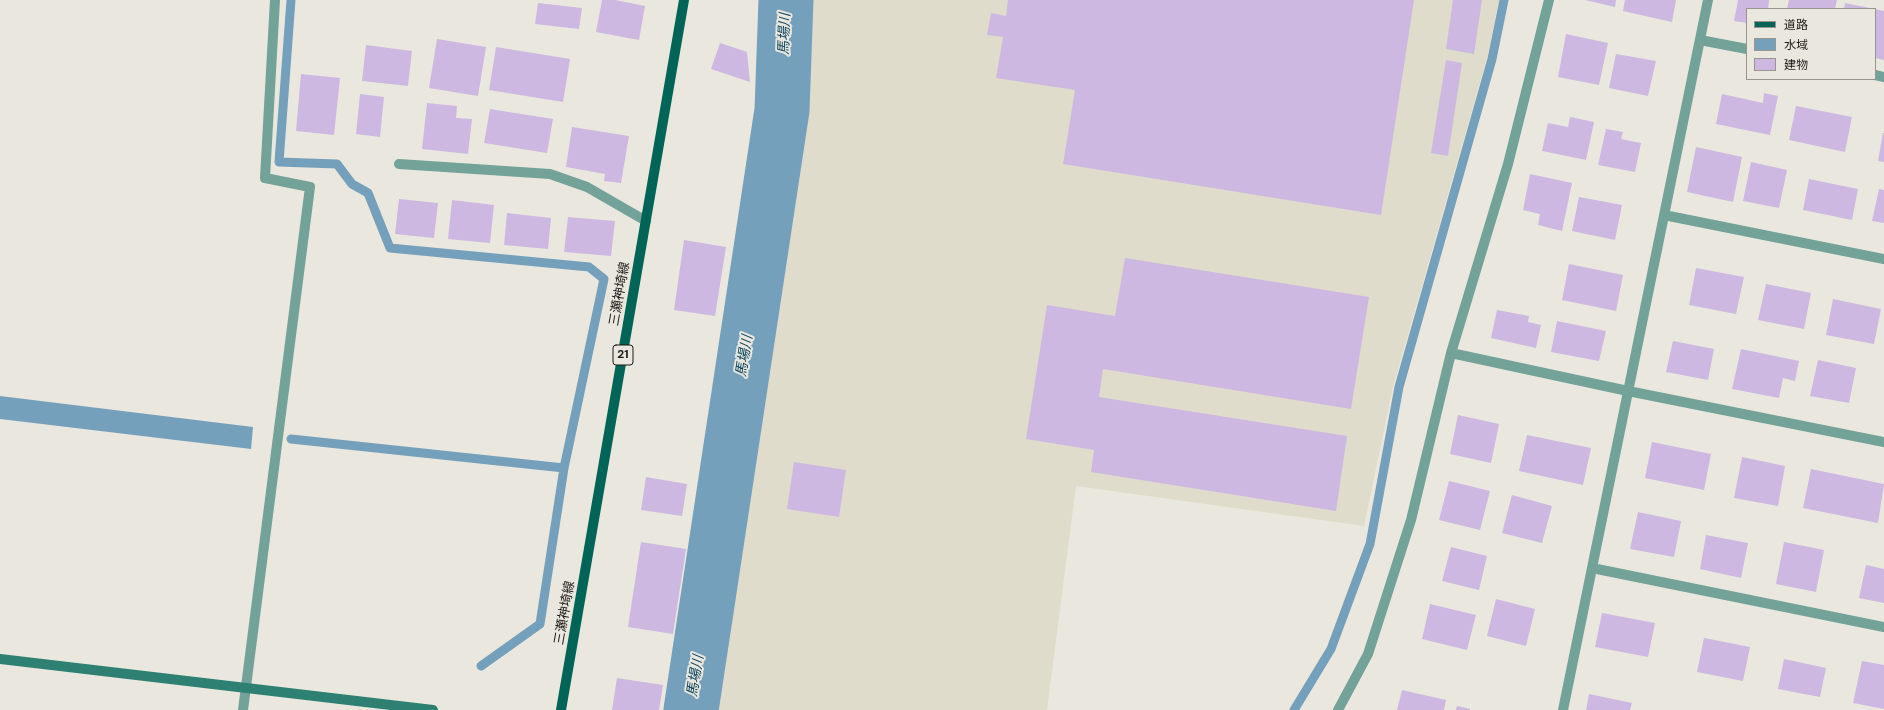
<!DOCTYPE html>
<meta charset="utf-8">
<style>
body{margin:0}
#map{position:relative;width:1884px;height:710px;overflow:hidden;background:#eae8de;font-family:"DM Sans","Noto Sans JP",sans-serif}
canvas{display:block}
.legend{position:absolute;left:1746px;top:8px;width:130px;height:72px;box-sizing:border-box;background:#eae8de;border:1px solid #97958e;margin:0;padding:5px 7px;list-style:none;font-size:12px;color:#1a1916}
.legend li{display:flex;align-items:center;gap:8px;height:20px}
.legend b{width:20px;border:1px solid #97958e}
</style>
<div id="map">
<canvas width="1884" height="710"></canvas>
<ul class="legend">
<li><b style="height:5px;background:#006457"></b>道路</li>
<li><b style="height:11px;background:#75a0bb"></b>水域</li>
<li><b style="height:11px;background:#cdb8e1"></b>建物</li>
</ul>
</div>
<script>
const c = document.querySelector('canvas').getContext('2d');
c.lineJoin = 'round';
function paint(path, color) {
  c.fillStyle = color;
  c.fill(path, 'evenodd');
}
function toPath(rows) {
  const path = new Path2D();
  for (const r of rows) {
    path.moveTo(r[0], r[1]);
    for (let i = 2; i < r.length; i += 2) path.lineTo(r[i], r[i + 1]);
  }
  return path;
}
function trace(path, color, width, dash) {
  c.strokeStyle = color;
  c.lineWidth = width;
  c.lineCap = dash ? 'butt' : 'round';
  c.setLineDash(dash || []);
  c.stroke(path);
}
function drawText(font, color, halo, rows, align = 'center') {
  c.font = font + ' "DM Sans","Noto Sans JP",sans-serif';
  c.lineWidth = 4;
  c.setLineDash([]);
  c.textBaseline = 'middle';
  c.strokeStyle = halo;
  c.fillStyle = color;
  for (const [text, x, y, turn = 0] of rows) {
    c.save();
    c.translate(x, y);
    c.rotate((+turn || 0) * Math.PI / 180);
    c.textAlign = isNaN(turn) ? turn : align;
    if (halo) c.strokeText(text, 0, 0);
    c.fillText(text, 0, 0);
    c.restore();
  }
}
const built = toPath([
 [810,0,1499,0,1487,58,1393,387,1364,526,1076,486,1047,710,717,710,809,75]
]);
const water = toPath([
 [0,396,253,427,251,449,0,419]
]);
const stream = toPath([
 [291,0,279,162,337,164,352,184,368,193,390,248,589,267,604,279,564,468,540,624,481,666],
 [291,439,564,468],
 [1294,710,1331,649,1370,544,1399,387,1492,59,1504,0]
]);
const river = toPath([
 [691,710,782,110,786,0]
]);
const building = toPath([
 [602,0,615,0,645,6,639,40,596,32],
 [1008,0,1414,0,1381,215,1063,164,1075,90,996,78,1003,37,987,35,991,13,1006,16],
 [1453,0,1482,0,1474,54,1446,49],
 [1585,0,1616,0,1615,7],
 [1625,0,1676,0,1672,22,1623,11],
 [1738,0,1769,0,1768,9,1747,9,1747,23,1734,21],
 [1789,0,1837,0,1835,9,1787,9],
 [538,3,582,8,579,29,535,24],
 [1845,3,1870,8,1870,9,1844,9],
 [1875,9,1884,11,1884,60,1875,58],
 [1566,34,1608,43,1599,85,1558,77],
 [437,39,486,47,478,96,429,88],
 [720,43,747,52,750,82,711,69],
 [366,45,412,51,408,86,362,81],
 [496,47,570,59,563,102,489,90],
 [1616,54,1656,61,1648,96,1609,88],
 [1446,60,1462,63,1448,156,1431,153],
 [301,74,340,78,334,135,296,131],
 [1764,93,1778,96,1770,135,1716,124,1722,94,1763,103],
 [360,94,384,97,380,137,356,134],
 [427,103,457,106,456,118,472,119,468,154,422,149],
 [1796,106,1852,117,1845,152,1789,140],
 [490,109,553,119,547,153,484,143],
 [1570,117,1594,122,1586,160,1542,151,1548,123,1568,127],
 [572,127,629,136,621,183,604,181,605,174,566,167],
 [1606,129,1623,132,1621,139,1641,143,1635,172,1598,165],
 [1883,133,1884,133,1884,162,1878,161],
 [1696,147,1742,157,1733,202,1687,192],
 [1751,162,1787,170,1779,208,1743,201],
 [1530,174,1572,183,1562,231,1538,225,1540,214,1523,210],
 [1809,179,1858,189,1852,220,1803,210],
 [1879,189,1884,190,1884,223,1872,221],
 [1579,197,1622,205,1615,240,1572,231],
 [399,199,438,203,434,238,395,234],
 [452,200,494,205,490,243,448,239],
 [507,213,551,218,548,249,504,245],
 [568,217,615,221,611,256,564,252],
 [684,240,726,247,715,316,674,310],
 [1125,258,1369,297,1351,409,1103,369,1099,397,1347,436,1336,511,1091,472,1094,450,1026,439,1047,305,1115,316],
 [1569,264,1623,275,1616,311,1562,300],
 [1696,268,1744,277,1736,314,1689,305],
 [1766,284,1811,293,1804,329,1758,320],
 [1833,299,1881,309,1874,344,1826,335],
 [1497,310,1529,316,1528,322,1541,325,1536,348,1491,338],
 [1557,321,1606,331,1599,361,1551,352],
 [1673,341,1714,349,1708,380,1666,372],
 [1741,349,1799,361,1795,381,1783,378,1779,398,1732,389],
 [1818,360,1856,368,1849,403,1810,396],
 [1458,415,1499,424,1491,463,1450,454],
 [1527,435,1591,448,1583,485,1519,471],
 [1652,442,1711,454,1704,490,1645,478],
 [1742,457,1785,466,1778,506,1734,498],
 [794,462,846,470,839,517,787,509],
 [1811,469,1884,484,1878,523,1803,508],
 [646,477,687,484,682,516,641,510],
 [1449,481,1490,491,1480,530,1439,520],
 [1512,495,1552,506,1542,543,1502,533],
 [1638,512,1681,521,1674,557,1630,549],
 [1706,535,1748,543,1741,578,1700,569],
 [641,542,686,549,673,634,628,627],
 [1784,542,1824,550,1816,592,1776,584],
 [1451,547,1487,556,1479,590,1442,581],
 [1866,565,1884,569,1884,603,1859,598],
 [1496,599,1535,609,1526,646,1487,636],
 [1430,604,1476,615,1467,650,1422,639],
 [1602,613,1655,623,1648,657,1595,647],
 [1704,638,1750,647,1743,681,1697,672],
 [1784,659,1826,668,1820,697,1778,689],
 [1862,661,1884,665,1884,709,1853,703],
 [617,678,663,685,659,710,612,710],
 [1402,690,1446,700,1444,710,1397,710],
 [1589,694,1632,703,1630,710,1586,710],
 [1457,706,1470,709,1470,710,1456,710]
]);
const street = toPath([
 [1700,40,1747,49],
 [1875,75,1884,77],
 [399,164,550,174,587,187,646,221],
 [1664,215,1884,259],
 [1451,353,1628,391,1884,442],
 [1592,568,1884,627],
 [243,710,310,187,265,178,275,0],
 [1338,710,1368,654,1411,520,1451,353,1508,164,1549,0],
 [1563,710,1708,0]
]);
const secondary = toPath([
 [0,659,433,710]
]);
const primary = toPath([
 [561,710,684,0]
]);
const shields = [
 [623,355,20]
];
const shieldNames = [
 ["21",623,355]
];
const streetNames = [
 ["三瀬神埼線",620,294,-80],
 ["三瀬神埼線",565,613,-80]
];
const waterNames = [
 ["馬場川",785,34,-88],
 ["馬場川",745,356,-81],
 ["馬場川",696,676,-81]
];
paint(built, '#e0dccb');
paint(water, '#75a0bb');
trace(stream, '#75a0bb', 9);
trace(river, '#75a0bb', 55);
paint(building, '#cdb8e1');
trace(street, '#72a298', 10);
trace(secondary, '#2d8072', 10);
trace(primary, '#006457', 10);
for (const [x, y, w] of shields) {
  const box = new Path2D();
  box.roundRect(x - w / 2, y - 10, w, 20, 3);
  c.fillStyle = '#eae8de';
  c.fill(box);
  trace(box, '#1a1916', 1);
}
drawText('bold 12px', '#1a1916', null, shieldNames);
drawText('13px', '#1a1916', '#eae8de', streetNames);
drawText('italic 14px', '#0a435f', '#eae8de', waterNames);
</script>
